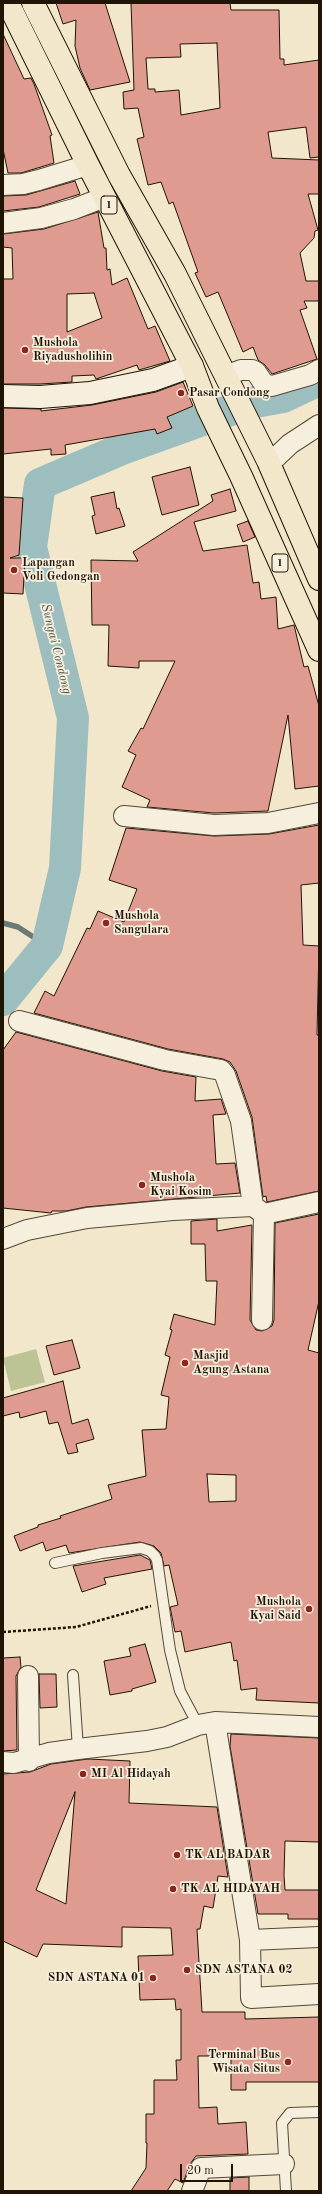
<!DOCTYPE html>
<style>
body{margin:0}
#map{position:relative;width:322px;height:2194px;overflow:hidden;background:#f2e6cb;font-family:"Old Standard TT",serif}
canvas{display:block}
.frame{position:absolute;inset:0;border:4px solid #201404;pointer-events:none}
.scale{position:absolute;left:180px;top:2164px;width:53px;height:18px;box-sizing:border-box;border:2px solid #201404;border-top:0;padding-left:5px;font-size:12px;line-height:14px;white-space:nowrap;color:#201404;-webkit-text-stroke:3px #f7efdd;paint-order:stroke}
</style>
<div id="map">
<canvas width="322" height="2194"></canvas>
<div class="frame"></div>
<div class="scale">20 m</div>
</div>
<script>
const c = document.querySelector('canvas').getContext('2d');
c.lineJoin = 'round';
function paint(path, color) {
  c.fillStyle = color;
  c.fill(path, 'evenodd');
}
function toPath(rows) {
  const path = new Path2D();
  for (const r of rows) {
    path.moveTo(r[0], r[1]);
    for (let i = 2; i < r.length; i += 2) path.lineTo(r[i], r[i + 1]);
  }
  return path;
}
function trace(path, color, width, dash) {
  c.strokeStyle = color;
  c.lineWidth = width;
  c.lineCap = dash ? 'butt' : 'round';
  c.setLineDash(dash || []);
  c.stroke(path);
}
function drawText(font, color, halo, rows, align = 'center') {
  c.font = font + ' "Old Standard TT",serif';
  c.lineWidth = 3.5;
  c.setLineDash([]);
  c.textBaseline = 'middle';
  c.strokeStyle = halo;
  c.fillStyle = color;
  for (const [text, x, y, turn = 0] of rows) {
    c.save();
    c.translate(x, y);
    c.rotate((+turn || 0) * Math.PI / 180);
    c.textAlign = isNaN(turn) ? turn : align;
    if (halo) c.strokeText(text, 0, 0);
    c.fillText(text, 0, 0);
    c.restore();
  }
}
const green = toPath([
 [36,1349,45,1382,11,1391,3,1358]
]);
const stream = toPath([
 [3,923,18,927,47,946]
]);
const river = toPath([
 [3,1000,47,946,65,868,73,718,31,547,40,484,122,449,250,403,283,397,319,380]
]);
const building = toPath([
 [56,3,105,3,130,82,90,90,80,68,75,46,76,20,63,24,56,3],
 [131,3,230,3,231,10,279,10,280,59,284,59,284,65,319,60,319,157,310,158,306,127,268,132,272,158,319,160,319,194,308,194,318,230,315,231,314,238,300,253,306,281,319,281,319,301,304,301,307,308,300,310,317,359,272,374,265,365,258,360,253,347,243,352,218,292,206,297,195,273,198,272,173,202,169,204,161,182,148,185,137,139,144,137,138,108,124,109,123,92,134,90,131,3],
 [217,43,220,108,181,115,179,90,155,92,155,89,148,89,146,58,181,57,180,44,217,43],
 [3,34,24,79,31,78,34,84,52,135,50,136,54,163,21,173,8,173,3,149,3,34],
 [75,181,80,194,39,207,3,211,3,196,26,195,75,181],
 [98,212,104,248,106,248,107,270,110,269,112,285,127,278,148,329,155,326,170,361,139,370,137,365,96,379,94,375,72,376,72,382,40,384,3,384,3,279,13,279,12,248,3,247,3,234,44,229,98,212],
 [94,293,102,318,67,332,67,294,94,293],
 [183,382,193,406,167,417,172,428,157,434,155,429,65,445,66,454,51,455,51,449,3,454,3,408,41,409,41,411,92,405,156,392,183,382],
 [190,467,199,505,162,515,152,477,190,467],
 [230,489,236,511,194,522,203,551,247,545,253,583,259,582,261,599,276,597,278,629,294,625,304,667,308,666,319,706,319,786,295,789,288,715,268,811,214,813,147,807,150,800,122,787,136,755,128,751,141,728,143,729,175,661,139,661,139,668,108,666,109,625,92,625,91,560,138,561,133,552,213,501,211,495,230,489],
 [114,492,117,509,119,508,125,526,96,534,92,516,95,515,91,497,114,492],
 [3,497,23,498,19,555,10,558,25,558,23,594,3,593,3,497],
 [248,521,255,537,243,542,237,525,248,521],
 [319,825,319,883,301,885,303,945,319,946,317,1035,319,1035,319,1191,267,1202,266,1196,263,1197,252,1117,236,1071,230,1062,223,1059,168,1049,34,1013,45,991,54,996,87,928,90,929,98,911,124,922,137,889,109,880,126,828,214,836,269,834,319,825],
 [16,1032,162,1071,196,1077,195,1101,221,1099,226,1114,213,1115,216,1164,235,1163,240,1193,86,1207,66,1211,52,1211,51,1213,3,1208,3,1050,16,1032],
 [319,1214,319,1301,308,1350,319,1353,319,1703,256,1700,257,1688,241,1690,237,1660,234,1661,231,1642,185,1652,181,1631,175,1632,170,1607,178,1605,169,1565,164,1566,161,1553,154,1546,140,1542,69,1553,66,1545,46,1551,43,1542,20,1551,14,1536,38,1527,38,1525,61,1518,60,1516,112,1499,108,1485,146,1476,142,1430,166,1429,169,1397,161,1395,170,1357,165,1355,172,1330,170,1329,174,1314,215,1325,217,1281,206,1281,205,1244,191,1244,191,1221,217,1219,217,1231,252,1225,250,1320,256,1330,262,1331,272,1326,274,1320,275,1223,319,1214],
 [207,1474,236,1475,236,1501,209,1502,207,1474],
 [72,1340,80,1368,54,1375,46,1346,72,1340],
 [63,1381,72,1424,88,1419,94,1439,76,1444,78,1452,68,1454,58,1422,49,1424,46,1411,20,1418,19,1412,3,1416,3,1398,63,1381],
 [140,1555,150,1560,152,1569,104,1578,106,1584,82,1592,73,1566,140,1555],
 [145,1644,156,1682,132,1689,132,1691,110,1695,104,1661,131,1656,129,1648,145,1644],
 [20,1657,21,1667,16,1676,17,1750,3,1751,3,1658,20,1657],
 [39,1674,56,1674,57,1707,40,1708,39,1674],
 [231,1734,319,1738,319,1842,285,1841,284,1875,285,1890,319,1890,319,1919,288,1919,288,1914,258,1914,230,1746,231,1734],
 [88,1759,130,1761,129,1803,217,1807,228,1877,218,1876,213,1908,204,1906,200,1929,197,1929,202,2012,245,2012,245,2019,319,2017,319,2082,246,2082,246,2090,231,2090,231,2056,198,2056,199,2108,217,2107,218,2124,246,2122,248,2154,196,2156,190,2164,183,2183,175,2179,167,2191,131,2191,146,2168,147,2143,146,2143,146,2114,154,2114,154,2080,177,2080,176,2060,181,2060,181,2009,176,2010,175,1999,140,2000,138,1956,173,1955,171,1928,122,1927,122,1947,43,1944,37,1957,3,1941,3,1774,30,1772,51,1764,88,1759],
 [75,1792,66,1904,36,1890,75,1792],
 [249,2177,249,2191,230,2191,230,2178,249,2177]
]);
const path = toPath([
 [3,1632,76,1627,151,1606]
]);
const lane = toPath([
 [55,1563,102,1553,141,1548,150,1551,155,1556,157,1560,170,1650,180,1691,198,1725],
 [73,1675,78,1749],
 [286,2191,282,2123,290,2113,319,2112]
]);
const street = toPath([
 [3,185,23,184,39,180,88,165],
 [3,223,41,218,74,209,105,197],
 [225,376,241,370,252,370,256,372,264,384,272,386,310,375,319,370],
 [269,464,290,444,319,425],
 [124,816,214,825,268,823,319,813],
 [19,1021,165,1060,221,1070,225,1075,241,1121,253,1206],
 [3,1239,27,1230,87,1218,173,1210,253,1206,264,1214,319,1202],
 [262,1320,264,1214],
 [28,1676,29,1761],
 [215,1722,250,1940,251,1998,319,1994],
 [3,1762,14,1763,49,1753,78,1749,147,1741,167,1737,198,1725,215,1722,319,1727],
 [250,1940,319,1937],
 [192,2191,201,2168,284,2164]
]);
const secondary = toPath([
 [3,396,40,397,90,393,153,380,192,366]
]);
const highway = toPath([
 [8,3,88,165,192,366,208,408,241,476,319,650],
 [33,3,119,175,175,274,268,461,319,579]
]);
const markers = [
 [25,350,4,"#8f2418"],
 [181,393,4,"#8f2418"],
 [14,570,4,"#8f2418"],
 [106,923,4,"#8f2418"],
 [142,1185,4,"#8f2418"],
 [185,1363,4,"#8f2418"],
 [309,1609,4,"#8f2418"],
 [83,1774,4,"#8f2418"],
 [177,1855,4,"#8f2418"],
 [173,1889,4,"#8f2418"],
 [187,1970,4,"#8f2418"],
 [153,1978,4,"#8f2418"],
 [288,2062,4,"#8f2418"]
];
const shields = [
 [109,205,16],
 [280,563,16]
];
const shieldNames = [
 ["1",109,205],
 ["1",280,563]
];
const poiNames = [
 ["Mushola",33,343],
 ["Riyadusholihin",33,357],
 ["Pasar Condong",189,393],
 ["Lapangan",22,563],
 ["Voli Gedongan",22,577],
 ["Mushola",114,916],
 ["Sangulara",114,930],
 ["Mushola",150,1178],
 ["Kyai Kosim",150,1192],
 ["Masjid",193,1356],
 ["Agung Astana",193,1370],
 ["Mushola",301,1602,"right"],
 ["Kyai Said",301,1616,"right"],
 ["MI Al Hidayah",91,1774],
 ["TK AL BADAR",185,1855],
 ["TK AL HIDAYAH",181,1889],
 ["SDN ASTANA 02",195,1970],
 ["SDN ASTANA 01",145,1978,"right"],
 ["Terminal Bus",280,2055,"right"],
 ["Wisata Situs",280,2069,"right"]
];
const waterNames = [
 ["Sungai Condong",56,649,76]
];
paint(green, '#bcc496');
trace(stream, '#6b7a74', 5.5);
trace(river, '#9dbebf', 32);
paint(building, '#e09b90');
trace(building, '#201404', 1);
trace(lane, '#544836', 12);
trace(street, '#544836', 22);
trace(secondary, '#201404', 24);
trace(highway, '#201404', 24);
trace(path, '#201404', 2.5, [3, 2]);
trace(lane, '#f7efdd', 10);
trace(street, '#f7efdd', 20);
trace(secondary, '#f7efdd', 22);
trace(highway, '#f2e6cb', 22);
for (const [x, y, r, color] of markers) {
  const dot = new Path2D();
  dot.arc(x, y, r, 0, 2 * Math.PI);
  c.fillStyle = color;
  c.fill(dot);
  trace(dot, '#f7efdd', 1.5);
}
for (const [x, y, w] of shields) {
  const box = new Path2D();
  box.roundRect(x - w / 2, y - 9, w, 18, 3);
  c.fillStyle = '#f7efdd';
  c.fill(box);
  trace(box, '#201404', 1);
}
drawText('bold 11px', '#201404', null, shieldNames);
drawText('bold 12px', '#201404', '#f7efdd', poiNames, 'left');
drawText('italic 13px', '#4c5045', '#f7efdd', waterNames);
</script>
